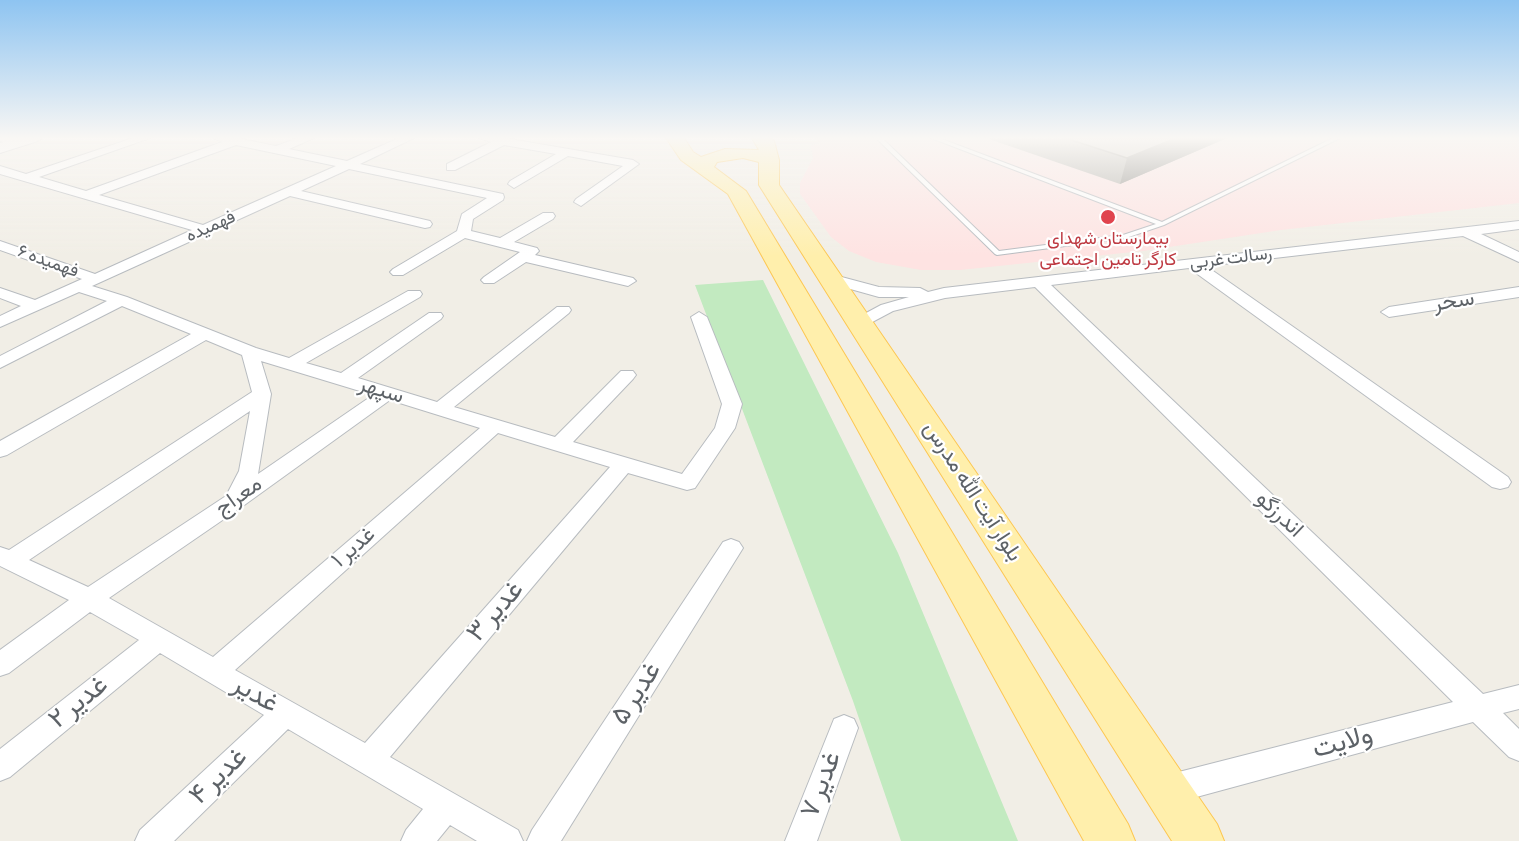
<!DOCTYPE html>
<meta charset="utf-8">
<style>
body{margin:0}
canvas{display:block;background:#f1eee6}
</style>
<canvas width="1519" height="841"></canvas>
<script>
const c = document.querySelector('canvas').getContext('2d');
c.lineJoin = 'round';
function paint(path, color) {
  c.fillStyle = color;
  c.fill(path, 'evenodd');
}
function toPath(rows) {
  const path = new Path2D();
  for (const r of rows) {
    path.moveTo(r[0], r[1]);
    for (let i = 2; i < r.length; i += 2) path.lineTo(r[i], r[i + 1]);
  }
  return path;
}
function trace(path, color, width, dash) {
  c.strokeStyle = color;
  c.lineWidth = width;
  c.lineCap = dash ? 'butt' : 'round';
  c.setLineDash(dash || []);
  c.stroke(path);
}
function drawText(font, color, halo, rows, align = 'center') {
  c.font = font + ' "Sofia Sans Condensed",Vazirmatn,sans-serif';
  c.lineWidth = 4.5;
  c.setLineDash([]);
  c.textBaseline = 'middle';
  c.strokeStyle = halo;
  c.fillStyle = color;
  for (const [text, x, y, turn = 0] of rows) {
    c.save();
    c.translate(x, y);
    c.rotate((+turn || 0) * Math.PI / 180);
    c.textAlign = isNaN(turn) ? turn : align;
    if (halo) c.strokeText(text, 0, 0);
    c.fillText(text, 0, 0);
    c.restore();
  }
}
const medical = toPath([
 [815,138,1519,138,1519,203,1281,230,1143,251,960,270,921,270,876,262,849,251,831,237,800,194,800,183,813,158,811,145,820,144]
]);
const green = toPath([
 [763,280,898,553,1018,841,901,841,853,701,695,285]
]);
const lane = toPath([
 [876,138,882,138,999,251,1123,235,1156,224,931,138,939,138,1162,222,1333,138,1340,138,1164,225,1126,238,997,255,995,254,876,138]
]);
const street = toPath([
 [0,138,13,138,24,143,18,146,0,141,0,138],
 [133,138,150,138,39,177,86,191,222,142,214,138,236,138,276,146,298,138,314,138,289,149,347,161,399,138,414,138,360,164,503,194,504,197,503,200,473,219,471,231,500,238,543,213,553,213,555,216,553,219,514,242,537,248,539,251,535,255,633,278,636,281,628,286,526,262,494,283,484,283,481,280,484,277,520,252,465,238,403,275,393,275,390,272,393,269,457,231,462,214,487,198,349,169,301,191,430,221,432,224,430,227,425,228,290,196,92,286,127,297,256,348,289,358,408,291,420,291,422,294,420,297,306,363,341,373,429,313,441,313,443,316,441,319,358,378,437,402,557,307,569,307,571,310,569,313,454,407,555,437,621,371,633,371,636,375,633,379,573,442,682,474,715,428,722,404,691,317,699,312,707,317,742,404,735,428,695,488,687,490,628,473,390,757,518,830,523,841,477,841,450,825,437,841,401,841,406,830,423,809,288,729,174,841,135,841,140,830,264,715,160,653,10,777,0,781,0,749,139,640,90,612,9,673,0,676,0,650,69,600,0,566,0,547,9,550,252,392,242,355,206,340,7,455,0,457,0,441,191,334,122,306,0,368,0,356,107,301,79,292,0,327,0,316,21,306,0,298,0,288,35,300,82,279,0,250,0,241,95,274,192,230,0,174,0,166,26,174,133,138],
 [236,145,336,166,203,225,99,195,236,145],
 [261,361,373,395,258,474,271,394,261,361],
 [390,400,480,428,213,657,109,598,243,506,390,400],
 [250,411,239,471,226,496,88,587,29,560,250,411],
 [498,433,610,467,365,743,235,670,498,433],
 [479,138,504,138,633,160,639,164,581,206,574,202,576,199,623,166,568,156,514,188,508,184,510,181,556,154,504,145,455,170,447,170,447,164,491,142,479,138],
 [1519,221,1519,229,1481,234,1519,252,1519,262,1463,236,1206,266,1508,477,1511,482,1508,487,1500,489,1492,487,1189,268,1051,285,1483,694,1519,685,1519,709,1503,713,1519,729,1519,761,1509,757,1473,722,1167,805,1156,800,1152,790,1156,780,1167,775,1453,702,1035,287,945,298,893,311,861,328,855,327,853,323,855,319,881,305,909,297,879,297,829,283,826,280,834,275,879,287,920,288,928,292,944,288,1519,221],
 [1519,287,1519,297,1389,317,1381,312,1389,307,1519,287],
 [731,539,739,542,743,548,561,841,527,841,532,830,723,542,731,539],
 [844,715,854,719,858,728,817,841,785,841,834,719,844,715]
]);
const secondary = toPath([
 [17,138,41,138,38,141,0,153,0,143,17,138]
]);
const primary = toPath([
 [666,138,684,138,693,152,701,157,725,149,759,150,752,138,771,138,774,141,779,160,779,185,1217,824,1224,841,1172,841,759,185,759,162,743,158,717,162,714,167,746,191,1128,824,1135,841,1084,841,728,194,681,160,666,138]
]);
const wall = toPath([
 [986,138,1227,138,1120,184]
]);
const shadedWall = toPath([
 [1176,138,1227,138,1120,184,1127,158]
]);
const building = toPath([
 [1065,138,1176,138,1127,158,1065,138]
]);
const markers = [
 [1108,217,8,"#e0444e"]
];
const farStreetnames = [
 ["فهمیده",211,227,-24],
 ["رسالت غربی",1231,259,-7],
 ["فهمیده ۶",48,262,20]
];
const farHealthnames = [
 ["بیمارستان شهدای",1108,239],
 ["کارگر تامین اجتماعی",1108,260]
];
const streetNames = [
 ["سحر",1454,302,-9],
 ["سپهر",381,391,17],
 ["بلوار آیت الله مدرس",972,492,57],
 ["معراج",239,497,-35],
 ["اندرزگو",1279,515,44],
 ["غدیر ۱",354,548,-41]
];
const nearStreetnames = [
 ["غدیر ۳",496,612,-49],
 ["غدیر ۵",637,694,-57],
 ["غدیر",255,695,30],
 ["غدیر ۲",79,703,-39],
 ["ولایت",1343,743,-15],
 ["غدیر ۴",219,777,-44],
 ["غدیر ۷",822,785,-69]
];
paint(medical, '#fee3e2');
paint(green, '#c2eac0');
trace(lane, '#b8bcc0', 2);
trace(street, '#b8bcc0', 2);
trace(secondary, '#b9bdc2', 2);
trace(primary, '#fdc752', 2);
paint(lane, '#fff');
paint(street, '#fff');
paint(secondary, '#fff');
paint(primary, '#ffefac');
paint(wall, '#b1afa9');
paint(shadedWall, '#908e89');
paint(building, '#cecbc4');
trace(building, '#908e89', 1.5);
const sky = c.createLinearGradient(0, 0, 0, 256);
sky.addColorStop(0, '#8ec4f1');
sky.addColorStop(0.54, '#f9f7f4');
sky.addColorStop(1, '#f9f7f400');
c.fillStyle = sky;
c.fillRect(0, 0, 1519, 256);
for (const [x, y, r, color] of markers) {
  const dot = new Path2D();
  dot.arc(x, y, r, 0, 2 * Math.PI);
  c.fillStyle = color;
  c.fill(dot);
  trace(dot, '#fff', 2);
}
drawText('18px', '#5d6267', '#fff', farStreetnames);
drawText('18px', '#be3a42', '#fff', farHealthnames);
drawText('22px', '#5d6267', '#fff', streetNames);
drawText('27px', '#5d6267', '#fff', nearStreetnames);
</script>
